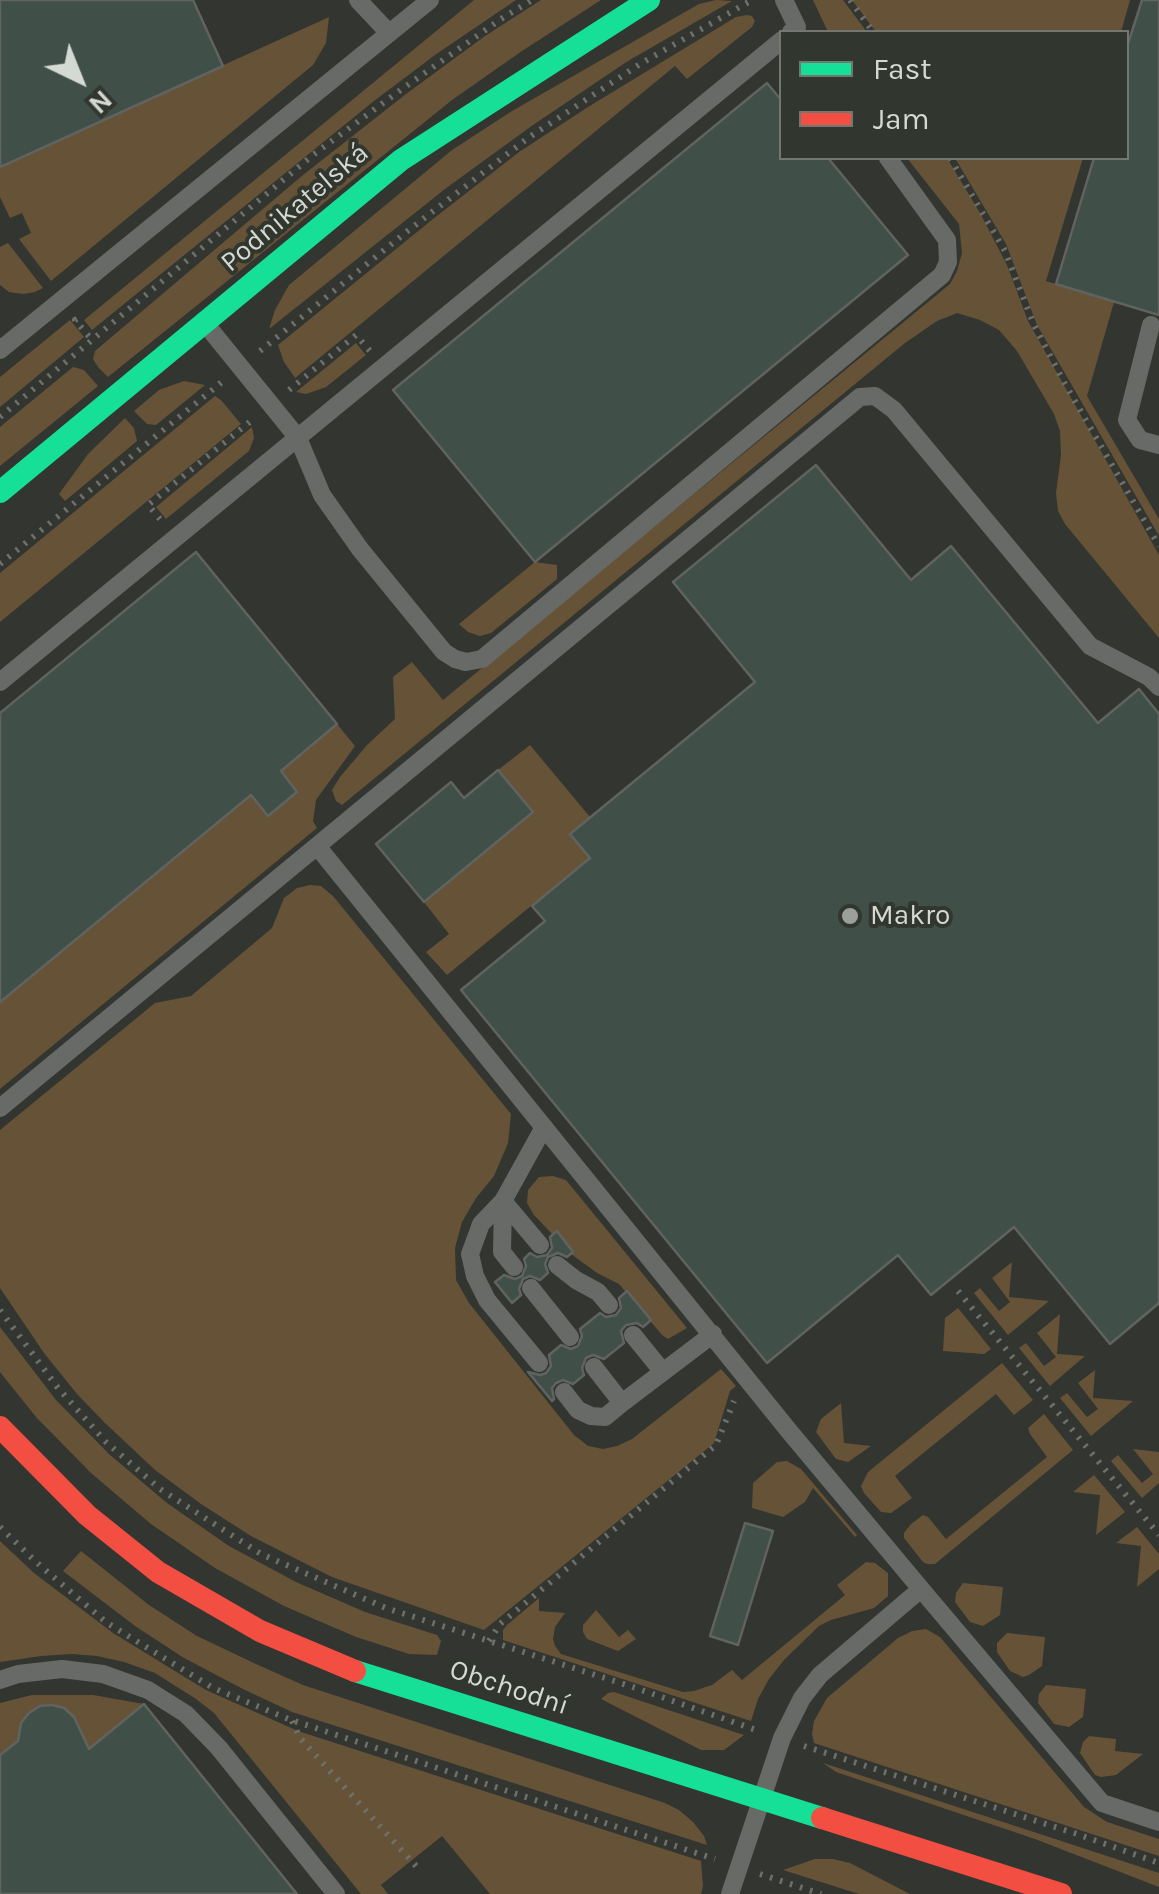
<!DOCTYPE html>
<meta charset="utf-8">
<style>
body{margin:0}
#map{position:relative;width:1159px;height:1894px;overflow:hidden;background:#323530;font-family:Karla,sans-serif}
canvas{display:block}
.legend{position:absolute;left:779px;top:30px;width:350px;height:130px;box-sizing:border-box;background:#31362f;border:2px solid #737771;margin:0;padding:12px 18px;list-style:none;font-size:30px;color:#d5d9d4}
.legend li{display:flex;align-items:center;gap:20px;height:50px}
.legend b{width:50px;border:2px solid #737771}
.north{position:absolute;left:30px;top:30px;width:100px;height:100px;-webkit-text-stroke:8px #31362f;paint-order:stroke;rotate:137deg;font-size:28px;font-weight:700;line-height:40px;text-align:center;color:#d5d9d4}
.north::after{content:'';display:block;margin:auto;width:35px;height:45px;background:#d5d9d4;clip-path:polygon(50% 0,100% 100%,50% 72%,0 100%)}
</style>
<div id="map">
<canvas width="1159" height="1894"></canvas>
<ul class="legend">
<li><b style="height:12px;background:#16e098"></b>Fast</li>
<li><b style="height:12px;background:#f24e42"></b>Jam</li>
</ul>
<div class="north">N</div>
</div>
<script>
const c = document.querySelector('canvas').getContext('2d');
c.lineJoin = 'round';
function paint(path, color) {
  c.fillStyle = color;
  c.fill(path, 'evenodd');
}
function toPath(rows) {
  const path = new Path2D();
  for (const r of rows) {
    path.moveTo(r[0], r[1]);
    for (let i = 2; i < r.length; i += 2) path.lineTo(r[i], r[i + 1]);
  }
  return path;
}
function trace(path, color, width, dash) {
  c.strokeStyle = color;
  c.lineWidth = width;
  c.lineCap = dash ? 'butt' : 'round';
  c.setLineDash(dash || []);
  c.stroke(path);
}
function drawText(font, color, halo, rows, align = 'center') {
  c.font = font + ' Karla,sans-serif';
  c.lineWidth = 8;
  c.setLineDash([]);
  c.textBaseline = 'middle';
  c.strokeStyle = halo;
  c.fillStyle = color;
  for (const [text, x, y, turn = 0] of rows) {
    c.save();
    c.translate(x, y);
    c.rotate((+turn || 0) * Math.PI / 180);
    c.textAlign = isNaN(turn) ? turn : align;
    if (halo) c.strokeText(text, 0, 0);
    c.fillText(text, 0, 0);
    c.restore();
  }
}
const green = toPath([
 [474,0,516,0,435,55,374,101,92,330,84,320],
 [541,0,601,0,522,51,452,100,108,377,98,367,93,359,95,351,303,175,406,94,485,36],
 [716,0,732,1,628,61,533,125,445,189,269,329,275,310,289,285,452,150,512,111,699,4],
 [813,0,843,0,867,32,828,32],
 [852,0,1130,0,1121,32,876,32],
 [747,15,752,16,755,21,752,27,687,79,675,66,295,378,284,362,278,345,433,219,519,152,588,107,736,17],
 [329,17,326,43,313,65,51,281,19,239,31,233,22,213,10,218,0,197,0,167],
 [907,158,947,158,980,213,1007,265,1028,321,1159,555,1159,638,1065,524,1058,511,1056,493,1061,455,1060,431,1054,414,1017,351,999,330,980,320,957,313,937,321,905,343,342,805,336,801,332,790,340,777,367,745,395,719,393,677,412,662,443,700,950,284,957,271,962,253,959,224],
 [955,158,1083,158,1046,281,1114,302,1087,396,1159,519,1159,536,1037,325,1006,244],
 [8,243,43,288,35,292,23,294,9,292,0,285,0,247],
 [70,320,84,337,0,407,0,377],
 [356,343,366,355,326,387,306,394,296,392],
 [73,367,84,370,98,386,0,466,0,427],
 [184,381,205,385,156,425,147,424,134,411,159,390],
 [215,396,221,400,241,424,0,622,0,573],
 [125,418,134,428,137,441,65,501,59,494,88,454],
 [252,427,254,438,249,451,166,519,156,507],
 [535,562,557,565,557,579,491,633,480,636,468,632,459,624],
 [337,724,355,746,316,800,313,821,317,828,0,1089,0,1002,251,795,269,816,297,792,281,771],
 [530,745,610,841,447,975,426,952,449,934,424,902,532,812,498,770],
 [310,885,321,886,333,896,511,1114,508,1143,494,1176,476,1198,462,1222,455,1248,456,1280,469,1303,574,1435,588,1446,603,1449,617,1446,632,1439,721,1369,736,1386,730,1391,714,1443,484,1630,332,1577,251,1536,201,1504,155,1470,104,1422,77,1394,44,1353,0,1288,0,1130,155,1003,191,996,272,928,284,898,297,888],
 [553,1176,566,1180,687,1328,668,1339,662,1335,619,1284,597,1273,571,1254,534,1215,527,1203,528,1190,539,1177],
 [1012,1262,1009,1297,1049,1301,1008,1335,974,1293,980,1288,999,1311,1010,1302,992,1278],
 [958,1308,991,1349,984,1354,943,1351,945,1318],
 [1060,1314,1057,1354,1085,1356,1050,1386,1019,1348,1026,1343,1044,1366,1056,1357,1037,1333],
 [0,1327,56,1400,109,1454,167,1503,229,1546,296,1582,365,1612,437,1635,441,1641,437,1655,409,1654,356,1637,284,1606,215,1568,151,1524,91,1473,36,1417,0,1372],
 [1002,1363,1033,1400,1014,1415,996,1394,895,1476,912,1498,891,1513,881,1512,864,1493,861,1486,868,1472],
 [1095,1370,1093,1398,1133,1401,1091,1436,1060,1398,1067,1393,1087,1417,1098,1409,1078,1383],
 [841,1403,844,1443,871,1446,848,1462,836,1459,816,1432,821,1419],
 [1044,1414,1073,1450,935,1564,927,1564,923,1562,904,1538,904,1533,911,1524,923,1515,928,1517,946,1539,1047,1457,1030,1434,1028,1428],
 [1133,1449,1159,1452,1159,1483,1142,1498,1111,1461,1118,1455,1142,1483,1153,1474],
 [787,1461,801,1469,857,1535,855,1537,813,1488,805,1502,783,1517,752,1508,753,1483,777,1462],
 [1094,1475,1125,1512,1096,1535,1100,1495,1073,1492],
 [1137,1527,1159,1554,1159,1569,1137,1587,1141,1546,1116,1543],
 [0,1541,34,1573,113,1633,206,1690,298,1731,701,1861,703,1886,701,1894,490,1894,442,1836,381,1885,388,1894,361,1894,214,1713,196,1699,155,1673,124,1662,97,1656,72,1654,41,1656,0,1662],
 [81,1551,149,1605,197,1636,256,1664,303,1685,665,1803,679,1810,693,1822,704,1836,707,1845,292,1712,243,1689,184,1658,135,1626,63,1571],
 [866,1562,875,1563,888,1573,888,1596,874,1608,831,1620,819,1626,784,1660,769,1679,758,1699,751,1721,503,1640,503,1630,507,1625,539,1598,539,1611,565,1613,555,1627,553,1639,555,1646,561,1654,683,1692,694,1691,712,1685,732,1670,742,1680,845,1595,837,1585],
 [963,1583,1003,1587,1000,1615,983,1626,970,1622,955,1602,956,1593],
 [596,1610,619,1637,628,1630,636,1639,618,1651,587,1639,583,1632,583,1625],
 [926,1629,940,1637,1084,1807,1107,1822,1159,1839,1159,1856,814,1743,812,1734,814,1721,827,1698,898,1638,912,1631],
 [1007,1633,1045,1637,1042,1666,1029,1675,1023,1677,1010,1671,997,1652,997,1643],
 [1046,1685,1086,1689,1083,1717,1069,1727,1054,1724,1038,1703,1039,1694],
 [613,1692,614,1692,744,1735,724,1750,701,1750,601,1699,608,1693],
 [32,1695,93,1695,144,1704,0,1820,79,1741,79,1728,74,1717,64,1708,52,1705,40,1706,29,1713,21,1723,20,1740,0,1755,0,1703],
 [1089,1736,1116,1739,1115,1751,1143,1754,1116,1775,1101,1777,1095,1775,1080,1753,1083,1742],
 [823,1763,1159,1873,1159,1887,1035,1839,836,1772],
 [815,1859,833,1859,850,1863,910,1894,859,1894,783,1870]
]);
const building = toPath([
 [0,0,193,0,223,66,0,167,0,0],
 [1142,0,1159,0,1159,315,1056,284,1094,158,1126,158,1126,50,1142,0],
 [767,83,782,101,782,158,828,158,908,255,535,562,393,390,767,83],
 [816,465,911,580,951,546,1098,723,1139,689,1159,714,1159,1303,1110,1344,1014,1227,931,1295,898,1255,767,1363,461,990,545,921,532,906,590,858,570,834,755,682,673,582,816,465],
 [196,552,337,724,281,771,297,792,268,816,251,795,0,1002,0,713,196,552],
 [498,770,533,812,424,902,376,844,451,782,464,798,498,770],
 [557,1231,573,1252,567,1257,558,1253,548,1257,545,1264,548,1273,540,1280,530,1276,523,1279,519,1289,521,1295,512,1303,495,1282,504,1275,515,1279,522,1276,526,1266,524,1259,530,1253,537,1257,547,1255,552,1248,550,1237,557,1231],
 [627,1291,651,1320,643,1327,637,1323,626,1325,621,1331,624,1343,604,1359,593,1355,586,1358,582,1368,584,1375,573,1384,563,1380,556,1383,552,1388,554,1399,552,1401,528,1372,540,1375,546,1373,551,1366,549,1355,561,1345,571,1349,578,1346,582,1336,580,1329,600,1313,606,1317,616,1315,621,1308,619,1298,627,1291],
 [745,1523,773,1531,738,1645,710,1636,745,1523],
 [144,1704,297,1894,0,1894,0,1755,18,1741,21,1723,29,1713,40,1706,52,1705,64,1708,74,1717,89,1749,144,1704]
]);
const path = toPath([
 [850,0,873,32],
 [950,158,1005,251,1034,325,1065,384,1159,546],
 [77,319,75,320,92,340],
 [260,351,405,233,528,138,640,64,752,0],
 [289,390,356,335,370,351],
 [0,417,313,155,402,89,501,19,532,0],
 [160,519,148,505,252,420],
 [0,564,223,381],
 [958,1291,1159,1535],
 [0,1310,58,1388,106,1442,160,1489,261,1554,386,1608,633,1687,759,1731],
 [0,1527,35,1561,107,1623,213,1688,291,1720,715,1859],
 [489,1641,500,1624,716,1445,734,1401],
 [292,1721,300,1738,416,1866],
 [804,1746,1077,1834,1159,1863],
 [760,1874,821,1894]
]);
const lane = toPath([
 [358,0,389,33],
 [784,0,797,27,791,32],
 [1151,325,1127,420,1140,440,1159,445],
 [208,327,298,438,322,495,360,549,444,652,455,659,466,662,482,659,942,275,948,262,947,240,888,158],
 [0,350,430,0],
 [0,682,782,40],
 [317,846,860,397,875,396,894,410,1090,646,1149,677,1159,687],
 [0,1108,317,846,789,1431,921,1589,820,1675,802,1698,782,1738,730,1894],
 [557,1265,576,1280,598,1292,609,1305],
 [514,1267,502,1252,503,1201,544,1127],
 [531,1288,570,1337],
 [633,1335,663,1372],
 [539,1363,487,1300,475,1276,470,1254,481,1224,503,1201,540,1245],
 [594,1367,622,1403,713,1334],
 [564,1392,578,1410,591,1416,605,1417,622,1403],
 [921,1589,1102,1803,1159,1822],
 [0,1680,18,1674,62,1669,103,1674,148,1690,186,1714,219,1748,336,1894]
]);
const fast = toPath([
 [0,492,401,160,649,0],
 [355,1671,822,1818]
]);
const jam = toPath([
 [0,1427,87,1515,158,1572,260,1631,355,1671],
 [822,1818,1061,1894]
]);
const markers = [
 [850,916,10,"#9ca09b"]
];
const streetNames = [
 ["Podnikatelská",295,208,-40],
 ["Obchodní",509,1688,18]
];
const poiNames = [
 ["Makro",870,916]
];
paint(green, '#665337');
paint(building, '#414f49');
trace(building, '#606360', 2.5);
trace(path, '#6e706c', 6, [2.5, 8]);
trace(lane, '#686a67', 18);
trace(fast, '#16e098', 22);
trace(jam, '#f24e42', 22);
for (const [x, y, r, color] of markers) {
  const dot = new Path2D();
  dot.arc(x, y, r, 0, 2 * Math.PI);
  c.fillStyle = color;
  c.fill(dot);
  trace(dot, '#31362f', 4);
}
drawText('28px', '#d5d9d4', '#31362f', streetNames);
drawText('28px', '#d5d9d4', '#31362f', poiNames, 'left');
</script>
